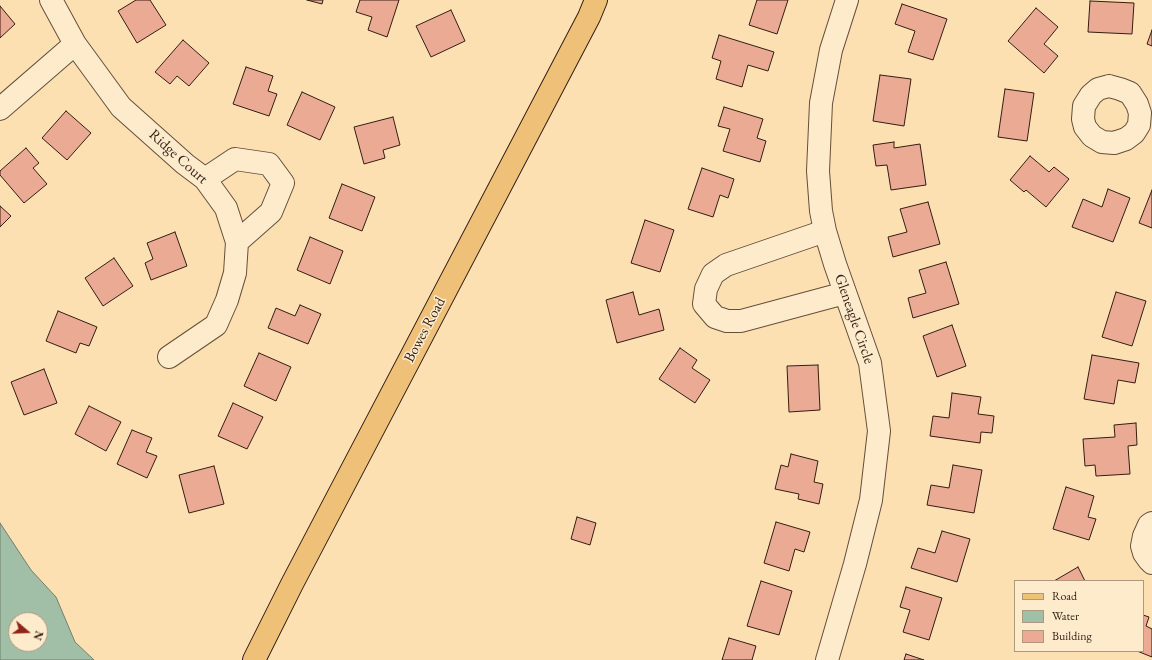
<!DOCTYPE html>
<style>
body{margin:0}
#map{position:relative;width:1152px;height:660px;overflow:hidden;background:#fde0b1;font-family:"EB Garamond",serif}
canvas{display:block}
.legend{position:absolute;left:1014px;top:580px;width:130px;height:72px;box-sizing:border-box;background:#feebcc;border:1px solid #ad9982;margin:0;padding:5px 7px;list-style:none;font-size:12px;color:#331d14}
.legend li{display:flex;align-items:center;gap:8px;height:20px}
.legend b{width:20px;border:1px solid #ad9982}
.north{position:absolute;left:8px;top:612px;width:40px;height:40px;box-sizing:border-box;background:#feebcc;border:1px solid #ad9982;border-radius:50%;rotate:109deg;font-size:11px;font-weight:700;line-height:16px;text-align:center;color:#331d14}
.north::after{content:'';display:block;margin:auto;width:14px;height:18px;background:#8f2418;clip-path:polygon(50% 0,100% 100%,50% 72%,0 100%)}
</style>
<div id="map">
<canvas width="1152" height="660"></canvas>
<ul class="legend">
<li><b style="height:5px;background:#eec078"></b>Road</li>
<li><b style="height:11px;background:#a1bea7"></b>Water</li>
<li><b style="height:11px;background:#ebaa94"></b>Building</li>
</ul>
<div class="north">N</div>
</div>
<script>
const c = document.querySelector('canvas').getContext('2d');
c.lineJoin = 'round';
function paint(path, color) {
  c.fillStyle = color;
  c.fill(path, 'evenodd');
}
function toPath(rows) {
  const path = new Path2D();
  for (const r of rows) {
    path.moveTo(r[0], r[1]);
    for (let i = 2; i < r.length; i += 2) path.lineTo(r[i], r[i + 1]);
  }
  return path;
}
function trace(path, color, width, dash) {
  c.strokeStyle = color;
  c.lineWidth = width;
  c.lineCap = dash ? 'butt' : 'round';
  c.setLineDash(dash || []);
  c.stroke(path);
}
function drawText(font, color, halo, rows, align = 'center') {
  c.font = font + ' "EB Garamond",serif';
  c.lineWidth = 3;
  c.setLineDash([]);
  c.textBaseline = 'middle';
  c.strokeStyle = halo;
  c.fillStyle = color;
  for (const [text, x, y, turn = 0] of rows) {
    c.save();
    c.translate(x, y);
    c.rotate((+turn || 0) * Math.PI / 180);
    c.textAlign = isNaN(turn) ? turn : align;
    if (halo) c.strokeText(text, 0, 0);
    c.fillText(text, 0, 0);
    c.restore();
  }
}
const water = toPath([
 [0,523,31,570,56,597,75,642,94,660,0,660,0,523],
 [16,620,40,620,40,644,16,644,16,620]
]);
const building = toPath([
 [136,0,150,0,166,25,137,43,118,11,136,0],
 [307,0,323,0,322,4,307,0],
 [360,0,399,0,387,37,368,30,372,17,356,12,360,0],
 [757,0,788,0,777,34,749,25,757,0],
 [1090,1,1134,3,1132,34,1088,32,1090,1],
 [902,4,947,19,933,60,908,52,915,31,895,24,902,4],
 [0,6,15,24,0,38,0,6],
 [1036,8,1058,27,1044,44,1058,56,1044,73,1008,41,1036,8],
 [451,10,465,41,431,57,416,26,451,10],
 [1152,30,1152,46,1147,44,1152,30],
 [719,35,774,52,768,71,748,65,742,87,716,79,721,61,712,58,719,35],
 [183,40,209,63,189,86,177,76,170,84,155,72,183,40],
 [246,67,273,76,268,91,277,94,269,116,233,104,246,67],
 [880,75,911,79,904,126,873,121,880,75],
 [1005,89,1034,93,1027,141,998,137,1005,89],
 [302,92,335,107,320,140,287,125,302,92],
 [724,107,763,119,757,138,766,141,760,162,723,151,730,129,718,126,724,107],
 [66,111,91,133,67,160,42,138,66,111],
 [393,117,400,145,383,150,385,158,364,164,354,127,393,117],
 [894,142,894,148,920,144,926,185,891,190,887,165,876,166,873,145,894,142],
 [26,148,39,163,33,168,47,184,24,203,0,175,0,171,26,148],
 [1030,156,1049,172,1054,167,1069,179,1046,207,1026,190,1024,192,1010,180,1030,156],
 [702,168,734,179,728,198,720,195,713,217,688,209,702,168],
 [342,184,375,197,362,231,329,218,342,184],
 [1108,189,1130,198,1113,242,1072,227,1083,199,1102,207,1108,189],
 [1152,190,1152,228,1139,223,1152,190],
 [928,202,940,244,893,257,888,237,907,232,900,209,928,202],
 [0,206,11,216,0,227,0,206],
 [645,220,674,230,660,272,631,263,645,220],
 [175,232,187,266,151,280,145,263,153,259,147,243,175,232],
 [310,237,343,251,330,284,297,270,310,237],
 [114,258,133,286,103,306,85,278,114,258],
 [946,262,959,304,913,318,908,298,926,293,919,270,946,262],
 [633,292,639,315,659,309,664,330,617,343,606,300,633,292],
 [1116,292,1146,301,1132,346,1102,337,1116,292],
 [300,305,321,314,308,344,268,328,276,308,295,316,300,305],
 [58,311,97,327,89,346,80,343,76,353,46,341,58,311],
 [952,325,966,366,937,377,923,336,952,325],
 [680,348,697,360,692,368,710,380,695,403,659,379,680,348],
 [259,353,291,367,276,401,244,386,259,353],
 [1092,355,1139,363,1135,383,1118,380,1114,404,1084,399,1092,355],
 [818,365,820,410,789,412,787,366,818,365],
 [44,369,57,403,24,415,11,382,44,369],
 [952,393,981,397,978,414,994,416,992,433,981,432,980,443,930,436,933,416,949,418,952,393],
 [233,403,263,417,247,449,218,436,233,403],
 [89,406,121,422,106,451,75,434,89,406],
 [1136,423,1137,445,1128,446,1130,474,1096,476,1095,465,1085,466,1083,439,1115,437,1114,425,1136,423],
 [132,430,152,438,146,452,157,456,147,478,117,464,132,430],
 [791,454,818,461,814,482,823,484,819,504,798,499,799,494,775,489,781,465,788,467,791,454],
 [953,465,982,470,974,513,927,505,931,485,949,488,953,465],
 [214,466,224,504,189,513,179,475,214,466],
 [1066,487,1094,496,1088,517,1096,519,1089,540,1053,529,1066,487],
 [577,517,596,523,590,545,571,539,577,517],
 [776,522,810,532,804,552,795,549,789,571,764,563,776,522],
 [942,531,970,539,957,582,911,568,918,548,935,553,942,531],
 [1078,567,1085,581,1054,581,1078,567],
 [761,581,792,591,779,635,747,626,761,581],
 [906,587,942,598,929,640,903,632,910,610,900,607,906,587],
 [1143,615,1149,617,1146,626,1152,629,1152,657,1137,651,1143,651,1143,615],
 [729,638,756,646,752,660,722,660,729,638],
 [906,654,924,660,904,660,906,654]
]);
const minor = toPath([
 [51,0,75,44,121,107,185,164,205,179,226,208,237,242,235,273,227,300,216,325,169,357],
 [1109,86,1120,89,1130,93,1137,104,1140,113,1139,125,1134,133,1126,139,1114,143,1102,142,1092,136,1085,127,1083,119,1084,106,1091,95,1098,89,1109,86],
 [0,109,75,44],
 [205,179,235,159,269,164,283,183,271,212,237,242],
 [825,231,726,265,713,274,706,289,704,304,715,317,727,321,741,321,845,293],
 [1152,523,1149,525,1144,536,1142,546,1144,553,1149,560,1152,563],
 [827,660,855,564,871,500,879,431,870,363,835,264,825,231,821,211,818,171,821,103,831,50,847,0]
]);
const major = toPath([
 [254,660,292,584,589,17,596,0]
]);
const streetNames = [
 ["Ridge Court",178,157,42],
 ["Gleneagle Circle",854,319,71],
 ["Bowes Road",425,330,-62]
];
paint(water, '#a1bea7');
trace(water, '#757e6c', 1);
paint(building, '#ebaa94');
trace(building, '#331d14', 1);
trace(minor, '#664e3b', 24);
trace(major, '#331d14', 24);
trace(minor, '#feebcc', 22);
trace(major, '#eec078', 22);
drawText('15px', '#331d14', '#feebcc', streetNames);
</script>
